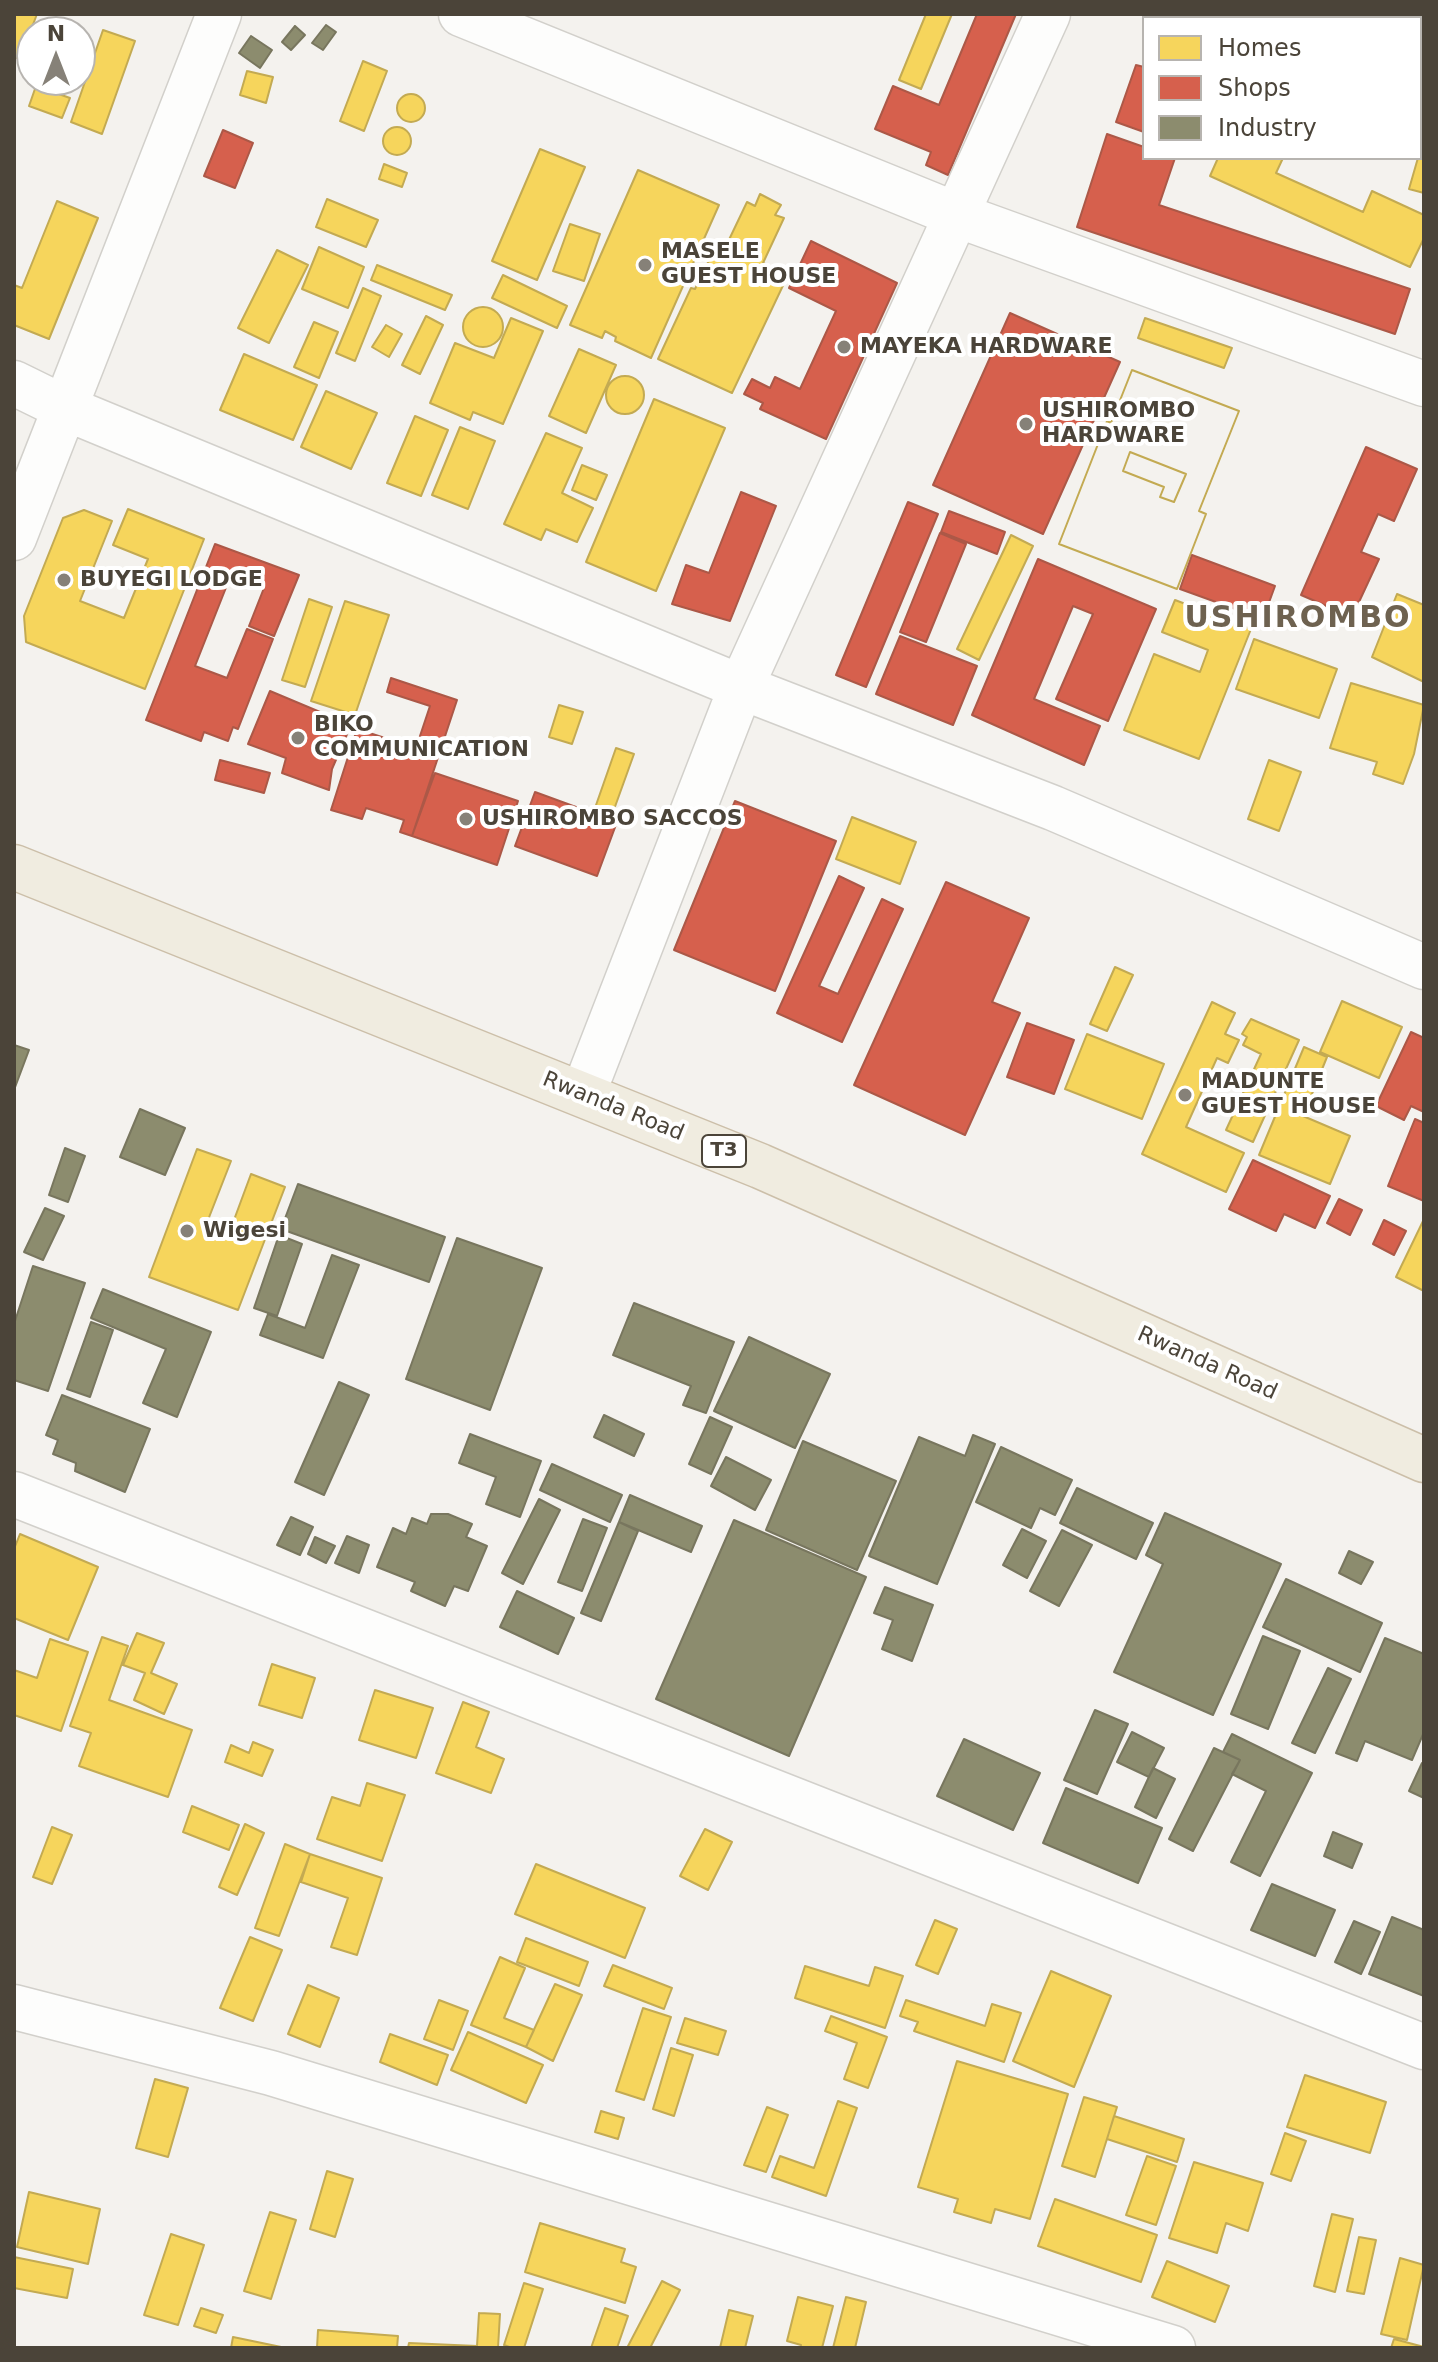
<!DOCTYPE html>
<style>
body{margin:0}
#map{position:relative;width:1438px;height:2362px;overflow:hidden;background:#f4f2ee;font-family:"DejaVu Sans",sans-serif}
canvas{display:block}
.frame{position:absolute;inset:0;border:16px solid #4b4439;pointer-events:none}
.legend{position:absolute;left:1142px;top:16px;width:280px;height:144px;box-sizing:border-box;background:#fff;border:2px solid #b7b4b0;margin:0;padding:10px 14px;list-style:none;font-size:24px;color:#4b4439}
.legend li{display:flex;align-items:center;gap:16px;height:40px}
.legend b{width:40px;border:2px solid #b7b4b0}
.north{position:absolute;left:16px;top:16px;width:80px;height:80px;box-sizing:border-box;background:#fff;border:2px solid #b7b4b0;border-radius:50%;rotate:0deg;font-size:22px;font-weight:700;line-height:32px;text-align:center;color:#4b4439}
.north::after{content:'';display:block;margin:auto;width:28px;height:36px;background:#868178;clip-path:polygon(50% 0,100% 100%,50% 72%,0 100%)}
</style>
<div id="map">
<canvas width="1438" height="2362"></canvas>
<div class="frame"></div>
<ul class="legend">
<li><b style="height:22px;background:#f6d55c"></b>Homes</li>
<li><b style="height:22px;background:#d6604d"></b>Shops</li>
<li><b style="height:22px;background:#8c8c6e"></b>Industry</li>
</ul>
<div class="north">N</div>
</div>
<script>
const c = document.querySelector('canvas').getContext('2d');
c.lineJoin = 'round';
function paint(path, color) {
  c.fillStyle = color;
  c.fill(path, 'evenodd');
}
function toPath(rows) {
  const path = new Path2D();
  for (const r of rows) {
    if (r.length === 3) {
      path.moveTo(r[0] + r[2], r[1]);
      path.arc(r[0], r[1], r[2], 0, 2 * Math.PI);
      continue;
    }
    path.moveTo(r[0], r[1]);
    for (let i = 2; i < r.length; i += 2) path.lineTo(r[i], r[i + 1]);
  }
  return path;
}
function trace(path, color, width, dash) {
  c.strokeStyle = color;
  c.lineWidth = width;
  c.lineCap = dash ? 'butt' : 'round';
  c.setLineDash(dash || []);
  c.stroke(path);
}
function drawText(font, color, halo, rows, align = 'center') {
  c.font = font + ' "DejaVu Sans",sans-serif';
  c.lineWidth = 8;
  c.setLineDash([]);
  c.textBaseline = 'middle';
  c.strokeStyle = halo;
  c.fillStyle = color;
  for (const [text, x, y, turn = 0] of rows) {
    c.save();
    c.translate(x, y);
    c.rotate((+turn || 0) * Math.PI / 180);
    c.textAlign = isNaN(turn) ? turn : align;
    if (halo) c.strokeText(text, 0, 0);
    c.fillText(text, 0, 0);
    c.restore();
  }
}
const homes = toPath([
 [14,14,37,14,20,59,14,57,14,14],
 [926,14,952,14,921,89,899,80,926,14],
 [103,30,135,41,102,134,71,122,103,30],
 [363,61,387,71,364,131,340,121,363,61],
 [247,71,273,77,266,103,240,95,247,71],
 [36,86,70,98,62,118,29,106,36,86],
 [411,108,14],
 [397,141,14],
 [1424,137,1424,193,1409,189,1424,137],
 [540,149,585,167,537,280,492,261,540,149],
 [1218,158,1283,158,1276,173,1363,212,1372,191,1424,215,1424,238,1410,267,1210,176,1218,158],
 [384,164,407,173,402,187,379,179,384,164],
 [638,170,719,205,651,358,615,341,616,337,605,331,602,338,570,325,638,170],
 [760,194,781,205,775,215,784,218,763,263,788,275,732,393,658,359,691,288,695,289,718,242,726,246,747,202,755,206,760,194],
 [327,199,378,220,366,247,316,227,327,199],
 [57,201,98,218,49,339,14,325,14,285,22,288,57,201],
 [570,224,600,234,584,281,553,271,570,224],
 [319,247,364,267,348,308,302,289,319,247],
 [277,250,308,265,269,343,238,328,277,250],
 [377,265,452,295,445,310,371,280,377,265],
 [503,275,567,306,557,328,492,298,503,275],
 [363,288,381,296,355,361,336,353,363,288],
 [483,327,20],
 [426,316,443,325,420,374,402,365,426,316],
 [511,318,543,331,503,424,473,412,470,420,430,403,455,343,494,358,511,318],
 [1145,318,1232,348,1224,368,1138,338,1145,318],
 [314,322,338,332,319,378,294,367,314,322],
 [386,325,402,334,389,357,372,347,386,325],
 [579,349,616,365,586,433,549,416,579,349],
 [244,354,317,385,293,440,220,410,244,354],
 [1132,370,1239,411,1199,511,1206,514,1177,589,1059,544,1107,421,1111,423,1132,370],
 [1130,452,1186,474,1174,502,1160,497,1164,487,1123,471,1130,452],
 [1132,370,1239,411,1199,511,1206,514,1177,589,1059,544,1107,421,1111,423,1132,370],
 [1130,452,1186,474,1174,502,1160,497,1164,487,1123,471,1130,452],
 [625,395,19],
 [326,391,377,413,351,469,301,447,326,391],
 [654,399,725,428,656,591,586,562,654,399],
 [415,416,448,430,421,496,387,483,415,416],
 [460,427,495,441,468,509,432,495,460,427],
 [546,433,582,448,562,493,593,508,577,542,546,529,541,540,504,524,546,433],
 [582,465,607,475,596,500,572,490,582,465],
 [128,509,204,539,145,689,26,642,24,616,63,518,84,510,112,521,80,601,124,618,148,559,113,545,128,509],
 [1011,535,1033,546,979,660,957,649,1011,535],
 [1397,594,1424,605,1424,682,1372,657,1397,594],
 [309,599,332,607,305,687,282,680,309,599],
 [1175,600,1251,629,1199,759,1124,730,1154,654,1200,672,1208,650,1162,632,1175,600],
 [345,601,389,615,355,715,311,701,345,601],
 [1254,639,1337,669,1319,718,1236,689,1254,639],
 [1351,683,1424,705,1414,754,1403,784,1373,774,1377,762,1330,748,1351,683],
 [559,705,583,712,572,744,549,737,559,705],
 [616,748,634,754,612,815,595,808,616,748],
 [1269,760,1301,772,1279,831,1248,819,1269,760],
 [852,817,916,842,900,884,836,859,852,817],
 [1115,967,1133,975,1107,1031,1090,1024,1115,967],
 [1342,1001,1402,1027,1379,1078,1320,1052,1342,1001],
 [1212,1002,1235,1013,1225,1034,1239,1040,1228,1063,1217,1058,1186,1127,1244,1153,1226,1192,1142,1154,1212,1002],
 [1251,1019,1299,1040,1253,1142,1226,1130,1261,1054,1243,1045,1247,1037,1242,1034,1251,1019],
 [1087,1034,1164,1064,1142,1119,1065,1089,1087,1034],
 [1304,1047,1327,1057,1303,1116,1350,1136,1330,1184,1259,1155,1304,1047],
 [197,1149,231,1161,208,1220,231,1228,251,1174,285,1187,238,1310,149,1277,197,1149],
 [1424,1219,1424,1291,1396,1277,1424,1219],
 [20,1534,98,1567,68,1640,14,1618,14,1549,20,1534],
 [137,1633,164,1643,151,1673,177,1684,164,1714,134,1700,145,1673,123,1665,137,1633],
 [102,1637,128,1646,109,1700,192,1730,168,1797,79,1766,91,1733,70,1726,102,1637],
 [50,1639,88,1652,61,1731,14,1715,14,1670,37,1678,50,1639],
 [272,1664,315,1678,302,1718,259,1705,272,1664],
 [375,1690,433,1708,416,1758,359,1740,375,1690],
 [463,1702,489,1712,476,1747,504,1759,491,1793,436,1773,463,1702],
 [253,1742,273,1750,262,1776,225,1762,231,1745,249,1753,253,1742],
 [367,1783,405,1795,382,1861,317,1839,332,1797,360,1806,367,1783],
 [192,1806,239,1825,229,1850,183,1832,192,1806],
 [245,1824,264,1833,237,1895,219,1887,245,1824],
 [52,1827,72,1835,52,1884,33,1877,52,1827],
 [705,1829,732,1842,708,1890,680,1876,705,1829],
 [285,1844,310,1854,279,1936,255,1928,285,1844],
 [310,1854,382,1878,357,1955,331,1947,348,1898,301,1882,310,1854],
 [536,1864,645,1908,625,1958,515,1914,536,1864],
 [935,1920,957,1929,938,1974,916,1965,935,1920],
 [250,1937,282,1950,253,2021,220,2008,250,1937],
 [526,1938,588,1962,579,1986,517,1962,526,1938],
 [500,1957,525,1968,504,2018,534,2030,526,2047,471,2025,500,1957],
 [613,1965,672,1988,664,2009,604,1986,613,1965],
 [805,1966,869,1986,875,1967,903,1976,885,2028,795,1998,805,1966],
 [1051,1971,1111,1996,1074,2087,1013,2061,1051,1971],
 [555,1984,582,1995,553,2061,526,2047,555,1984],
 [308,1985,339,1998,320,2047,288,2034,308,1985],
 [439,2000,468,2011,453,2050,424,2039,439,2000],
 [906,2000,985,2026,992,2004,1021,2013,1004,2062,914,2031,918,2022,900,2016,906,2000],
 [643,2008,671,2017,644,2100,616,2091,643,2008],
 [831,2016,887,2037,868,2088,844,2079,857,2043,825,2031,831,2016],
 [685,2018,726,2031,718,2055,677,2043,685,2018],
 [468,2032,543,2065,526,2103,451,2070,468,2032],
 [390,2034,448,2055,437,2085,380,2062,390,2034],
 [671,2048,693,2055,674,2116,653,2109,671,2048],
 [957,2061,1068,2094,1030,2219,995,2209,991,2223,954,2212,958,2199,918,2187,957,2061],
 [1305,2075,1386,2102,1370,2153,1287,2127,1305,2075],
 [155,2079,188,2088,168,2157,136,2148,155,2079],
 [1084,2097,1117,2107,1095,2177,1062,2166,1084,2097],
 [838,2101,857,2108,826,2196,772,2177,780,2156,814,2168,838,2101],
 [767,2107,788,2115,766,2172,744,2165,767,2107],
 [601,2111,624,2118,618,2139,595,2132,601,2111],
 [1114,2116,1184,2139,1177,2162,1107,2139,1114,2116],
 [1285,2133,1306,2141,1291,2181,1271,2174,1285,2133],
 [1147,2156,1176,2166,1156,2225,1126,2215,1147,2156],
 [1194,2162,1263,2183,1248,2231,1226,2223,1217,2253,1169,2238,1194,2162],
 [327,2171,353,2179,335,2237,310,2229,327,2171],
 [29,2192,100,2209,88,2264,17,2247,29,2192],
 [1055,2199,1157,2235,1141,2282,1038,2246,1055,2199],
 [270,2212,296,2220,271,2299,244,2291,270,2212],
 [1332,2214,1353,2219,1335,2292,1314,2286,1332,2214],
 [540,2223,625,2249,621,2262,636,2267,625,2303,525,2272,540,2223],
 [171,2234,204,2245,178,2325,144,2315,171,2234],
 [1359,2237,1376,2240,1364,2294,1347,2291,1359,2237],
 [14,2257,73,2269,67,2298,14,2288,14,2257],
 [1400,2258,1424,2265,1407,2340,1381,2334,1400,2258],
 [1167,2261,1229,2286,1215,2322,1152,2297,1167,2261],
 [662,2281,680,2290,650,2348,627,2348,662,2281],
 [524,2283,543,2289,524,2348,512,2348,504,2345,524,2283],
 [798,2297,833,2306,822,2348,800,2348,801,2345,787,2341,798,2297],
 [846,2297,866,2302,855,2348,833,2348,846,2297],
 [201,2308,223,2315,216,2333,194,2326,201,2308],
 [605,2308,628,2316,617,2348,591,2348,605,2308],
 [729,2310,753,2316,745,2348,720,2348,729,2310],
 [479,2313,500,2314,498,2348,408,2348,409,2343,477,2346,479,2313],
 [318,2330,398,2336,397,2348,317,2348,318,2330],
 [233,2337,286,2348,231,2348,233,2337],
 [1394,2339,1424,2347,1424,2348,1391,2348,1394,2339]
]);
const shops = toPath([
 [977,14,1016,14,948,175,926,165,931,152,875,129,893,86,939,105,977,14],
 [1136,65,1144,67,1144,132,1116,122,1136,65],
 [223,130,253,143,235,188,204,176,223,130],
 [1107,134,1144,147,1144,158,1175,158,1159,205,1410,289,1395,334,1077,227,1107,134],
 [811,241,897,283,826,439,760,409,763,403,744,394,752,379,770,388,775,377,800,389,836,311,789,288,811,241],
 [1010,313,1120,362,1043,534,933,485,1010,313],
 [1366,447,1417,469,1394,521,1378,514,1361,552,1379,559,1352,617,1301,595,1366,447],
 [741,492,776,506,730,621,672,604,686,565,709,573,741,492],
 [908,502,938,514,866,687,836,675,908,502],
 [949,511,1005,532,997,554,941,532,949,511],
 [940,533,966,544,926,642,900,632,940,533],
 [215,544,299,575,274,636,249,626,264,588,231,575,195,666,227,678,247,629,273,639,238,729,233,727,228,741,204,732,201,741,146,720,215,544],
 [1192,555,1275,586,1263,619,1180,589,1192,555],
 [1038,559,1156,609,1108,721,1056,699,1093,614,1073,606,1034,699,1100,726,1084,765,972,715,1038,559],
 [900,636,977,666,953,725,876,694,900,636],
 [391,678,457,700,412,836,400,832,404,820,366,808,362,819,331,810,357,729,416,748,430,706,387,692,391,678],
 [270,691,351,725,332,769,329,790,282,773,286,758,248,744,270,691],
 [220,760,270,773,264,793,215,780,220,760],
 [435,773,518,801,497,865,412,836,435,773],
 [535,792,617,822,597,876,515,846,535,792],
 [735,801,836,841,775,991,674,950,735,801],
 [839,876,864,888,819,986,838,994,882,899,903,909,842,1042,777,1013,839,876],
 [946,882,1029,918,992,1002,1020,1013,965,1135,854,1085,946,882],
 [1027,1023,1074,1040,1054,1094,1007,1077,1027,1023],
 [1411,1032,1424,1038,1424,1112,1411,1106,1404,1120,1376,1106,1411,1032],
 [1415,1119,1424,1123,1424,1201,1388,1186,1415,1119],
 [1253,1160,1330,1196,1315,1228,1284,1214,1276,1231,1229,1209,1253,1160],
 [1339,1199,1362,1210,1350,1235,1327,1223,1339,1199],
 [1384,1220,1406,1231,1394,1255,1373,1244,1384,1220]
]);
const industry = toPath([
 [326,25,336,32,323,50,312,43,326,25],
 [295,26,305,35,291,50,282,42,295,26],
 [251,36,272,50,260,68,239,53,251,36],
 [14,1045,29,1050,14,1090,14,1045],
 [140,1109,185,1128,165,1175,120,1157,140,1109],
 [65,1148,85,1156,68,1202,49,1195,65,1148],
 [298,1184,445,1237,429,1282,281,1229,298,1184],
 [45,1208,64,1216,43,1260,24,1252,45,1208],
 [279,1235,302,1244,277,1316,254,1308,279,1235],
 [457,1238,542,1268,490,1410,406,1379,457,1238],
 [332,1255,359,1265,323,1358,260,1335,268,1314,305,1328,332,1255],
 [33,1266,85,1283,48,1391,14,1380,14,1324,33,1266],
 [103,1289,211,1332,177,1417,143,1403,166,1349,91,1318,103,1289],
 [634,1303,734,1342,706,1413,683,1405,691,1386,613,1355,634,1303],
 [91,1322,113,1330,90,1397,67,1389,91,1322],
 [749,1337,830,1374,795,1448,714,1411,749,1337],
 [339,1382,369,1395,324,1495,295,1482,339,1382],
 [62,1395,150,1429,125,1492,75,1471,76,1463,53,1454,58,1440,46,1435,62,1395],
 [604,1415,644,1434,634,1456,594,1437,604,1415],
 [710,1417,732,1427,711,1474,689,1464,710,1417],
 [470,1434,541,1461,520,1517,486,1504,496,1477,459,1463,470,1434],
 [973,1435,995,1444,937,1584,869,1556,919,1437,965,1456,973,1435],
 [803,1441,896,1481,857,1570,766,1530,803,1441],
 [1001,1447,1072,1480,1055,1515,1040,1508,1031,1528,976,1502,1001,1447],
 [726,1457,771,1480,755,1510,711,1486,726,1457],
 [552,1464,622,1495,610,1522,540,1490,552,1464],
 [1077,1488,1153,1523,1136,1559,1060,1523,1077,1488],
 [630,1495,702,1526,691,1552,619,1522,630,1495],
 [539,1499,560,1510,523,1584,502,1573,539,1499],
 [1165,1513,1281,1564,1213,1715,1114,1672,1163,1564,1146,1555,1165,1513],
 [431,1514,448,1514,472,1524,466,1537,487,1546,468,1591,454,1586,445,1606,411,1591,415,1582,377,1567,393,1528,406,1534,412,1518,427,1524,431,1514],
 [291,1517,313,1527,300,1555,277,1545,291,1517],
 [583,1519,607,1528,582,1591,558,1582,583,1519],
 [734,1520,866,1577,789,1756,656,1699,734,1520],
 [619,1522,638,1531,601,1621,581,1613,619,1522],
 [1022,1529,1046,1541,1027,1578,1003,1565,1022,1529],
 [1062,1530,1092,1545,1059,1606,1030,1591,1062,1530],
 [347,1536,369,1545,359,1573,335,1563,347,1536],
 [315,1537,335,1546,326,1563,308,1554,315,1537],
 [1349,1551,1373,1562,1361,1584,1339,1573,1349,1551],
 [1286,1579,1382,1623,1360,1672,1263,1627,1286,1579],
 [885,1587,933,1605,912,1661,882,1649,893,1620,874,1613,885,1587],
 [517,1591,574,1618,558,1654,500,1627,517,1591],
 [1263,1636,1300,1651,1268,1729,1231,1714,1263,1636],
 [1385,1638,1424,1654,1424,1732,1412,1760,1365,1741,1357,1761,1336,1753,1385,1638],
 [1328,1668,1351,1679,1315,1753,1292,1743,1328,1668],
 [1095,1710,1128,1724,1097,1794,1064,1780,1095,1710],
 [1132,1732,1164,1748,1149,1777,1117,1762,1132,1732],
 [1232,1734,1312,1773,1260,1876,1231,1862,1266,1791,1232,1774,1240,1760,1223,1752,1232,1734],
 [964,1739,1040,1773,1013,1830,937,1796,964,1739],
 [1214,1748,1240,1760,1193,1851,1169,1839,1214,1748],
 [1422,1763,1424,1764,1424,1798,1409,1791,1422,1763],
 [1153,1768,1175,1779,1156,1818,1135,1807,1153,1768],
 [1066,1788,1162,1828,1138,1883,1043,1843,1066,1788],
 [1333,1832,1362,1844,1352,1868,1324,1856,1333,1832],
 [1272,1884,1335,1910,1315,1956,1251,1930,1272,1884],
 [1392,1917,1424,1930,1424,1996,1369,1974,1392,1917],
 [1354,1921,1380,1932,1361,1974,1335,1962,1354,1921]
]);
const minor = toPath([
 [461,14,957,215,1424,384],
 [14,383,65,408,741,687,1053,808,1424,967],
 [14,538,219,14],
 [583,1094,741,687,1048,14],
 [14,1494,1424,2047],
 [14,2007,271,2073,1173,2348]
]);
const trunk = toPath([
 [14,867,760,1166,1424,1460]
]);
const markers = [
 [645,265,8,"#868178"],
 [844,347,8,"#868178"],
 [1026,424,8,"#868178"],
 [64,580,8,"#868178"],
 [298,738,8,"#868178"],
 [466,819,8,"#868178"],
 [1185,1095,8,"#868178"],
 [187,1231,8,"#868178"]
];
const shields = [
 [724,1151,44]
];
const shieldNames = [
 ["T3",724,1151]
];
const poiNames = [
 ["MASELE",661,252],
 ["GUEST HOUSE",661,277],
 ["MAYEKA HARDWARE",860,347],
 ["USHIROMBO",1042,411],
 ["HARDWARE",1042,436],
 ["BUYEGI LODGE",80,580],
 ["BIKO",314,725],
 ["COMMUNICATION",314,750],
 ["USHIROMBO SACCOS",482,819],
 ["MADUNTE",1201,1082],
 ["GUEST HOUSE",1201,1107],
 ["Wigesi",203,1231]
];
const streetNames = [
 ["Rwanda Road",613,1107,22],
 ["Rwanda Road",1207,1364,24]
];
const districtNames = [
 ["USHIROMBO",1298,619]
];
paint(homes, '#f6d55c');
trace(homes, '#c3aa52', 2);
paint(shops, '#d6604d');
trace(shops, '#ac5847', 2);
paint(industry, '#8c8c6e');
trace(industry, '#78765e', 2);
trace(minor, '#d2d0cb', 47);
trace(trunk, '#ccbfa9', 47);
trace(minor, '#fdfdfc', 44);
trace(trunk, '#f0ece0', 44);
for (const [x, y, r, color] of markers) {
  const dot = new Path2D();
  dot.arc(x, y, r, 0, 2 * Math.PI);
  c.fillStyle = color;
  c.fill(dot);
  trace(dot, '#fff', 3);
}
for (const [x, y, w] of shields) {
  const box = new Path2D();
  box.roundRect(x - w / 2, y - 16, w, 32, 6);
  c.fillStyle = '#fff';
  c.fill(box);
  trace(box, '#4b4439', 2);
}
drawText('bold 20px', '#4b4439', null, shieldNames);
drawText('bold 22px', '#4b4439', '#fff', poiNames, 'left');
drawText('22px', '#4b4439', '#fff', streetNames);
c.letterSpacing = '2px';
drawText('bold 30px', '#6e6250', '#fff', districtNames);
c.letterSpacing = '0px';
</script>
